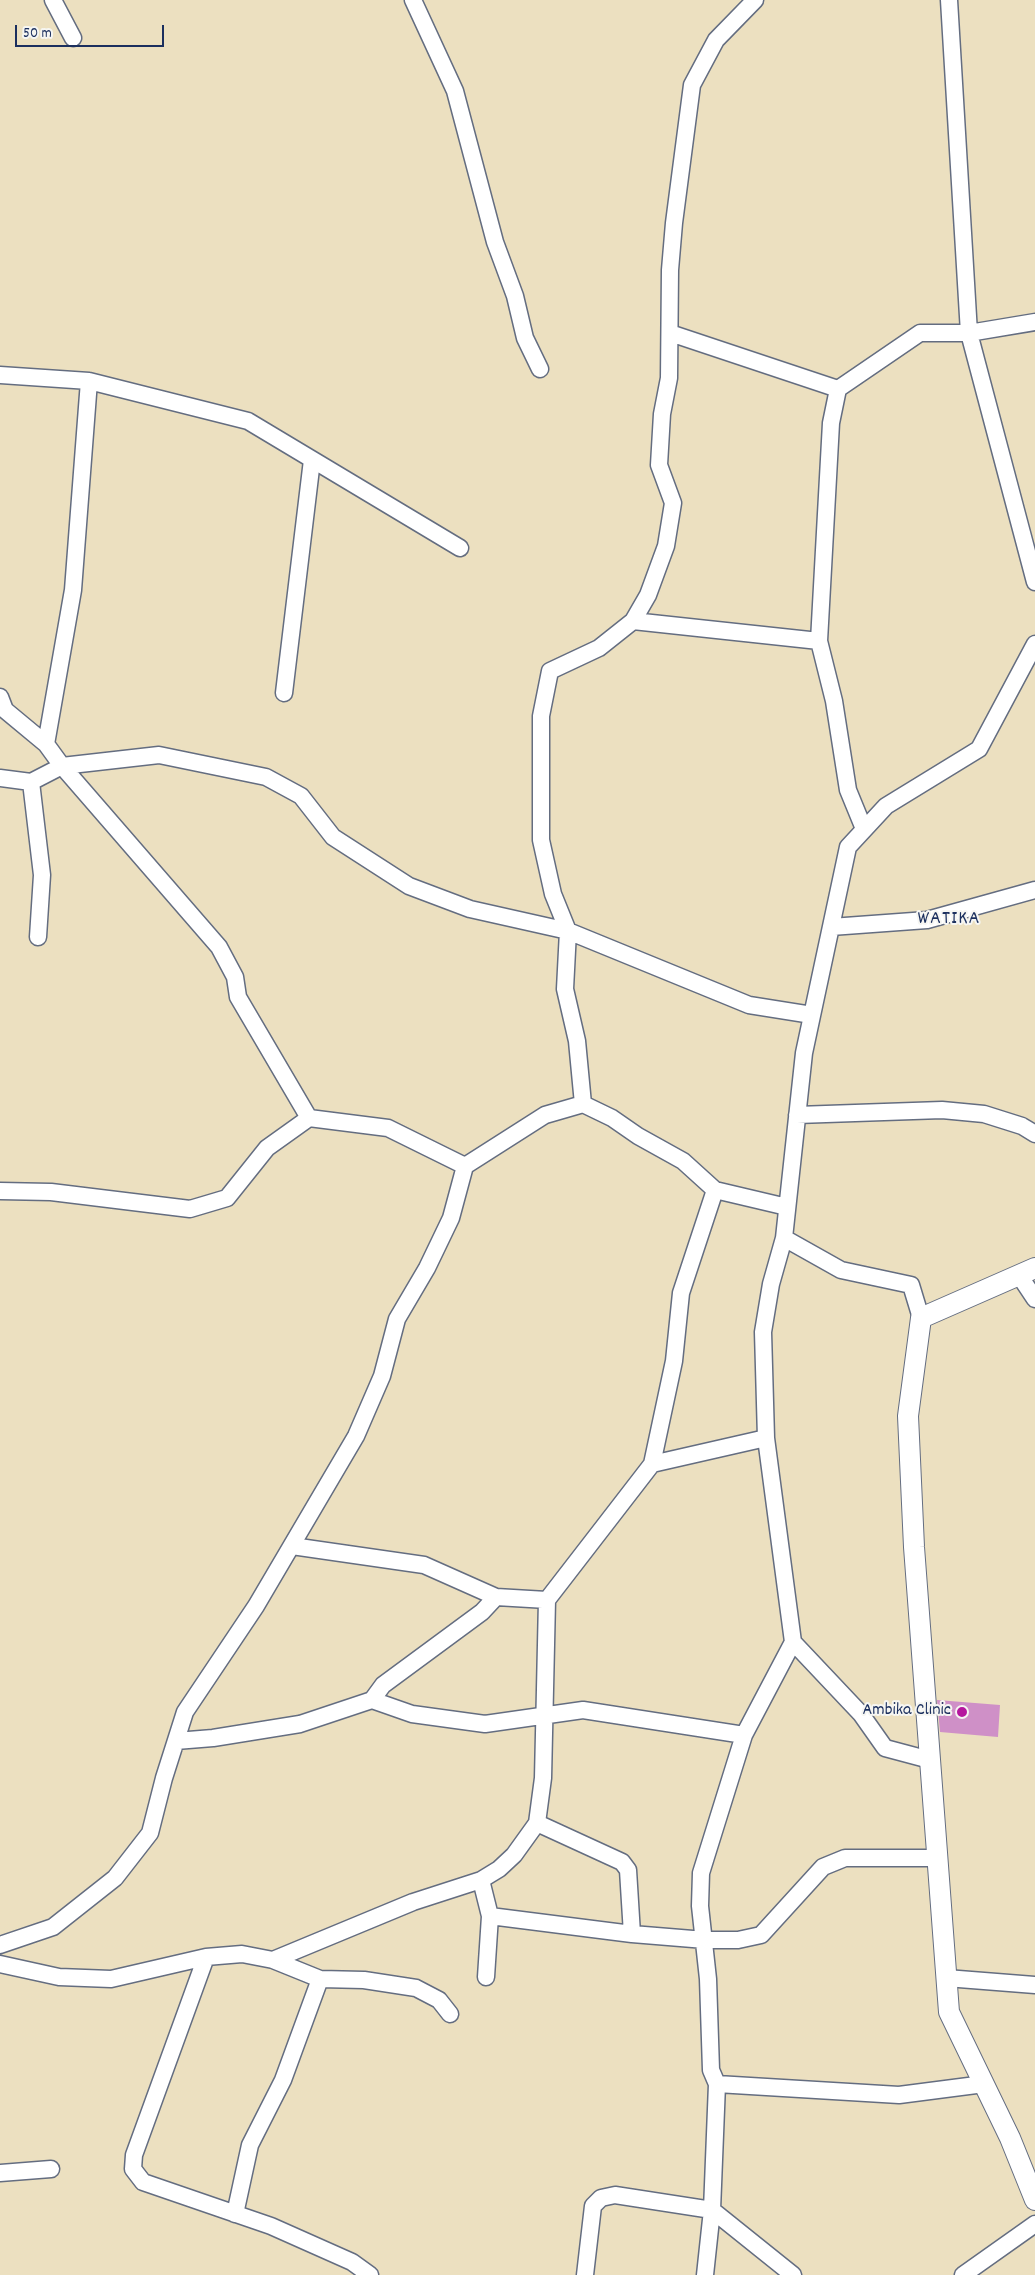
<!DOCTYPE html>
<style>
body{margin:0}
#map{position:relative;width:1035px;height:2275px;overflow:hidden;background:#ece0c0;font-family:Dekko,sans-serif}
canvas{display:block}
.scale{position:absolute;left:15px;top:25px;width:149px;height:22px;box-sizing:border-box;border:2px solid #1b2f5e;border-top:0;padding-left:6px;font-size:15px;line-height:18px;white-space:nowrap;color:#1b2f5e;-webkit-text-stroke:4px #f6f6f2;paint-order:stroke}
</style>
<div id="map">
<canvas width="1035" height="2275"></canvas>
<div class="scale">50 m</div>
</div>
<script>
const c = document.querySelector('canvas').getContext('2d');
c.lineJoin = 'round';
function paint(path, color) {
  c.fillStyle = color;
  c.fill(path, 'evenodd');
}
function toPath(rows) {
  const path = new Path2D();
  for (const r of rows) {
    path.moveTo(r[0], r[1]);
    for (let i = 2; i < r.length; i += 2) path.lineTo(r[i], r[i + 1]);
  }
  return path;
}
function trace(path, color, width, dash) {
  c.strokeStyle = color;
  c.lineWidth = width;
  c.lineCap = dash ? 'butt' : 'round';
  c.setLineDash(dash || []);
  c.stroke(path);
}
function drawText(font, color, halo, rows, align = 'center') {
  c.font = font + ' Dekko,sans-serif';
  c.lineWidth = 4;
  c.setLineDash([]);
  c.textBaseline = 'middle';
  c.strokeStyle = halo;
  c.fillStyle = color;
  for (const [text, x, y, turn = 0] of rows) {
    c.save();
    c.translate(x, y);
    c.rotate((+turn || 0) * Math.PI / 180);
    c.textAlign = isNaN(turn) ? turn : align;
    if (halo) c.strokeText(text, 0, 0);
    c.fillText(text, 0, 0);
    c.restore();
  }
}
const building = toPath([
 [937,1700,1000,1705,998,1737,940,1732]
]);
const minor = toPath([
 [53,0,73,38],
 [413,0,455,91,495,242,515,296,525,338,540,369],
 [949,0,969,333,1035,582],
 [670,333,838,389],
 [0,375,89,381,248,421,460,548],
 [633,621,819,641],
 [284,693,312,460],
 [0,697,5,710,46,744,62,766,219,947,235,977,238,997,309,1118],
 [46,744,73,590,89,381],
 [0,778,31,782,62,766,159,755,266,777,301,796,333,837,409,886,470,909,568,931,749,1005,812,1015],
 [31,782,42,875,38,937],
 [864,829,848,790,834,701,819,641,831,423,838,389,920,333,969,333,1035,322],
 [831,927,927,920,1035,890],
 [583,1104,577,1041,565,989,568,931,553,894,541,840,541,716,550,671,599,648,633,621,648,595,666,546,673,503,659,465,662,414,669,378,670,270,674,223,692,85,716,40,755,0],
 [797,1115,942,1110,984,1114,1022,1126,1035,1134],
 [0,1191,51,1192,190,1209,227,1198,267,1148,309,1118,388,1128,465,1166],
 [1019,1275,1035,1299],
 [921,1318,911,1285,841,1270,784,1238,804,1053,848,847,886,806,979,749,1035,644],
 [652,1464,766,1438],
 [292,1546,424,1565,496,1597,547,1600,652,1464,674,1361,681,1293,715,1190],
 [793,1642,861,1714,885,1748,930,1760],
 [372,1700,412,1714,485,1724,583,1710,744,1735],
 [176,1741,213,1738,300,1724,372,1700,383,1685,482,1612,496,1597],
 [537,1823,622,1862,628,1870,632,1934],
 [481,1880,490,1916,486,1977],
 [490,1916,632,1934,705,1940,738,1940,761,1935,823,1867,845,1858,937,1858],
 [0,1945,53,1927,115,1878,150,1833,164,1778,185,1712,256,1606,356,1436,382,1376,397,1319,427,1268,451,1218,465,1166,545,1115,583,1104,612,1118,638,1136,683,1161,715,1190,787,1207],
 [206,1957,134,2155,133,2169,143,2182,271,2226,352,2262,370,2275],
 [273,1960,320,1979,364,1980,416,1988,439,2000,450,2014],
 [0,1964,59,1977,111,1979,206,1957,242,1954,273,1960,413,1902,481,1880,499,1869,514,1855,537,1823,543,1778,547,1600],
 [946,1978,1035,1985],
 [717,2084,899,2095,984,2084],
 [0,2173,51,2169],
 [235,2214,250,2145,283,2080,320,1979],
 [585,2275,593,2206,601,2198,615,2195,712,2210,793,2275],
 [705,2275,712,2210,717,2084,711,2070,708,1979,700,1906,701,1873,744,1735,793,1642,766,1438,763,1332,771,1284,784,1238],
 [963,2275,1035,2224]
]);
const tertiary = toPath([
 [1035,1268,921,1318,908,1416,914,1547,949,2012,1010,2138,1035,2200]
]);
const markers = [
 [962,1712,6,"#b5179e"]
];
const poiNames = [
 ["Ambika Clinic",951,1712]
];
const quarterNames = [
 ["WATIKA",949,920]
];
paint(building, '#cf90c7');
trace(minor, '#646d80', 19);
trace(tertiary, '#646d80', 22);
trace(minor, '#fff', 16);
trace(tertiary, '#fff', 20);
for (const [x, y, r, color] of markers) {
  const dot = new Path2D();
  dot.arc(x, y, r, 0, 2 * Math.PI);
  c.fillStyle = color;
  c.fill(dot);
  trace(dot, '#f6f6f2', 2);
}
drawText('18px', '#1b2f5e', '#f6f6f2', poiNames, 'right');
c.letterSpacing = '1px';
drawText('20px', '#1b2f5e', '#f6f6f2', quarterNames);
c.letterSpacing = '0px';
</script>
